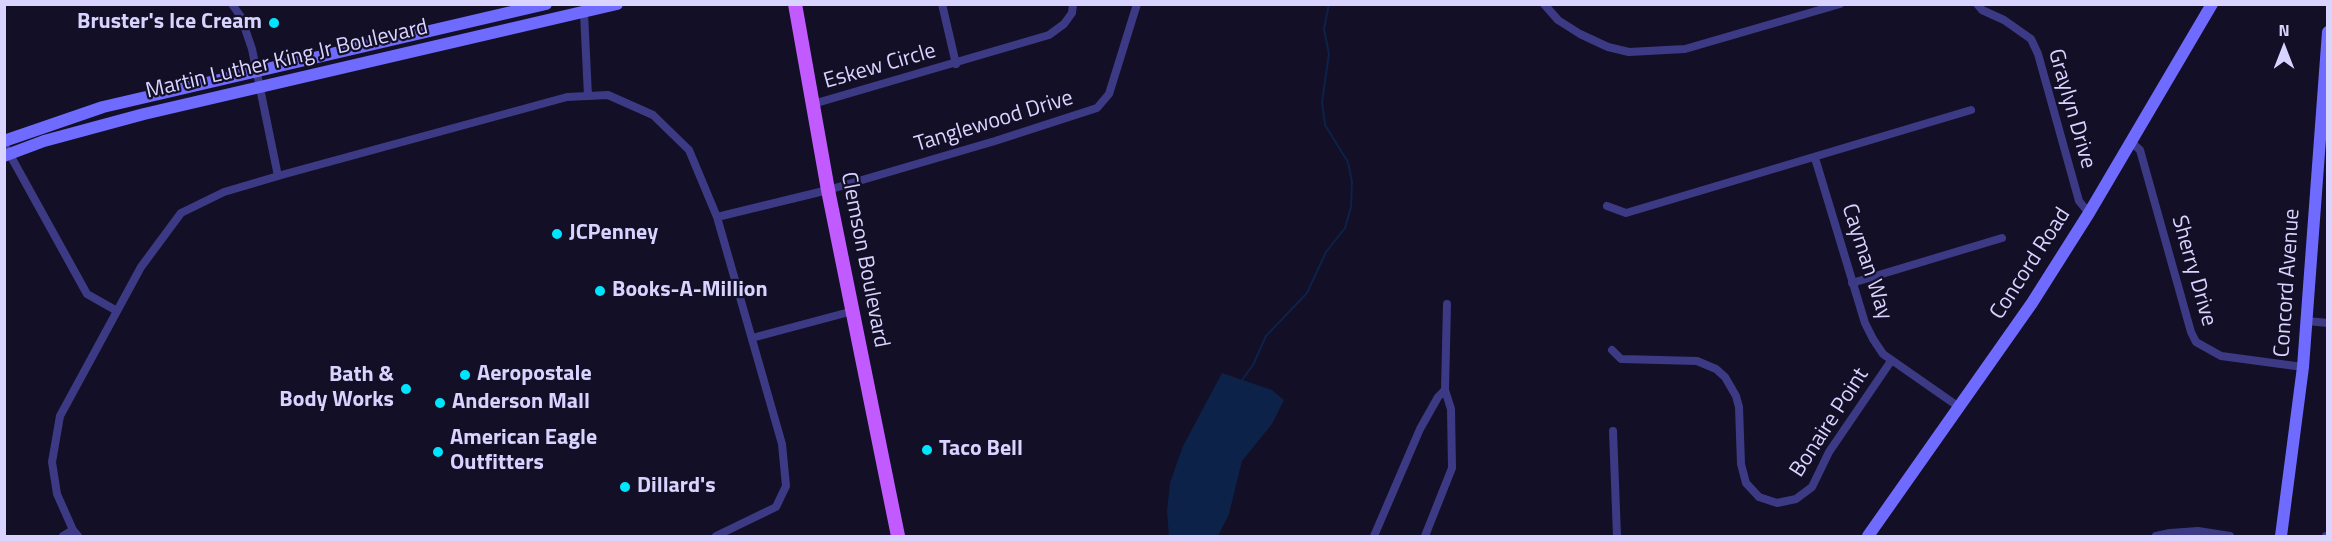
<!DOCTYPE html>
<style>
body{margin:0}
#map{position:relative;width:2332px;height:541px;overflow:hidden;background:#130f26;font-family:"Titillium Web",sans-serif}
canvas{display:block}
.frame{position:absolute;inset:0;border:6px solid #d9d4ff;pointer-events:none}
.north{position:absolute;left:2254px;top:18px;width:60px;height:60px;-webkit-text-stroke:4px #130f26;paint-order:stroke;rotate:0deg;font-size:16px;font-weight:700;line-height:24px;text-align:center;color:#d9d4ff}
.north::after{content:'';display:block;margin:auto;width:21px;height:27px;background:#d9d4ff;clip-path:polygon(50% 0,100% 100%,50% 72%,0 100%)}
</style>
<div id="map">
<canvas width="2332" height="541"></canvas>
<div class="frame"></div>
<div class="north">N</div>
</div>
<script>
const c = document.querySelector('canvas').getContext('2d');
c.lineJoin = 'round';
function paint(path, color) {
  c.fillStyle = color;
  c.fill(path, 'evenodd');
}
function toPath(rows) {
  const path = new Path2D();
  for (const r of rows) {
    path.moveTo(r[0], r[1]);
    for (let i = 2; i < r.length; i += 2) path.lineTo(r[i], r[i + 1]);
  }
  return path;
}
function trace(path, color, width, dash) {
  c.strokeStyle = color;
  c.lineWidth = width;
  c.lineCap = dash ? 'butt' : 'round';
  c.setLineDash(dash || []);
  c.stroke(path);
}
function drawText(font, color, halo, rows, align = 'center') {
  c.font = font + ' "Titillium Web",sans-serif';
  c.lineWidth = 4.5;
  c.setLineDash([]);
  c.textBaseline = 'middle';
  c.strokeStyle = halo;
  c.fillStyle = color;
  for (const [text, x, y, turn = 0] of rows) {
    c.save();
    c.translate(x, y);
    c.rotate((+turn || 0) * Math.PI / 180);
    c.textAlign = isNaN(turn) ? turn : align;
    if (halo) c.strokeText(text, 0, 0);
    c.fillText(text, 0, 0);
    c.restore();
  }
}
const water = toPath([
 [1222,373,1272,390,1284,400,1272,424,1242,461,1229,514,1218,536,1169,536,1167,511,1170,483,1183,446]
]);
const stream = toPath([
 [1242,380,1253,365,1266,336,1307,293,1326,252,1345,228,1351,207,1352,182,1348,162,1325,125,1322,102,1329,54,1324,29,1329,4]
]);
const street = toPath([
 [232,4,241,17,252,49,278,176],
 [942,4,956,64],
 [1544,4,1558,20,1580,34,1608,47,1629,52,1685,49,1840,4],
 [1977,4,1982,10,2004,20,2031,39,2038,54,2079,201,2089,213],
 [584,13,588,96],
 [813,104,1049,35,1064,24,1072,13,1073,4],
 [2130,141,2140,150,2191,332,2196,342,2221,356,2303,367],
 [4,144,87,294,117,311],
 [1815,158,1865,323,1873,339,1883,354,1959,407],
 [1607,206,1626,213,1971,110],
 [717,217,828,190,995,141,1097,108,1109,94,1137,4],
 [1852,283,2002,238],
 [2307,321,2328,323],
 [752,338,853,311],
 [1612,350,1621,359,1697,361,1716,369,1725,377,1736,396,1739,407,1741,464,1746,483,1759,497,1777,503,1796,499,1812,487,1829,452,1891,361],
 [1613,431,1617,536],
 [63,536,73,530],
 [78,536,73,530,57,494,52,462,60,416,141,267,181,213,224,192,285,174,567,97,608,95,653,115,689,150,717,217,782,444,786,486,776,507,716,536],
 [1374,536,1420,429,1438,397,1445,390],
 [1425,536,1452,468,1451,409,1445,390,1447,304],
 [2156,536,2170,533,2198,531,2230,536],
 [2326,536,2328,536]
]);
const secondary = toPath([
 [4,141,103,107,546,4],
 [4,156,44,141,144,114,617,4],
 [1868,536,2032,303,2089,213,2212,4],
 [2281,536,2303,367,2328,32]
]);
const primary = toPath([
 [795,4,828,190,898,536]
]);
const markers = [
 [274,23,6,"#00e5ff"],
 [557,234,6,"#00e5ff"],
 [600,291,6,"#00e5ff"],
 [465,375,6,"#00e5ff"],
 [406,389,6,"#00e5ff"],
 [440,403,6,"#00e5ff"],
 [927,450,6,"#00e5ff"],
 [438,452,6,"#00e5ff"],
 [625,487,6,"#00e5ff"]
];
const poiNames = [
 ["Bruster's Ice Cream",262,23,"right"],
 ["JCPenney",569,234],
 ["Books-A-Million",612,291],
 ["Aeropostale",477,375],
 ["Bath &",394,376,"right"],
 ["Body Works",394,401,"right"],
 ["Anderson Mall",452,403],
 ["American Eagle",450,439],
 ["Outfitters",450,464],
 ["Taco Bell",939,450],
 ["Dillard's",637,487]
];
const streetNames = [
 ["Martin Luther King Jr Boulevard",287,60,-13],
 ["Eskew Circle",880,67,-16],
 ["Graylyn Drive",2071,109,74],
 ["Tanglewood Drive",994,122,-17],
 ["Clemson Boulevard",864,260,79],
 ["Cayman Way",1866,262,72],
 ["Concord Road",2031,264,-57],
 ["Sherry Drive",2193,271,74],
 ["Concord Avenue",2288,283,-86],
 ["Bonaire Point",1830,423,-57]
];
paint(water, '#0c2248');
trace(stream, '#0c2248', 2);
trace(street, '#3d3a85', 8);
trace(secondary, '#6f6bff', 12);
trace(primary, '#c25bff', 14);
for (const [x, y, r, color] of markers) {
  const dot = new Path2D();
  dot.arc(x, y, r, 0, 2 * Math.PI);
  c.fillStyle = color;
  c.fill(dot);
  trace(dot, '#130f26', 2);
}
drawText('bold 22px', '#d9d4ff', '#130f26', poiNames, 'left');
drawText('22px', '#d9d4ff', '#130f26', streetNames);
</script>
